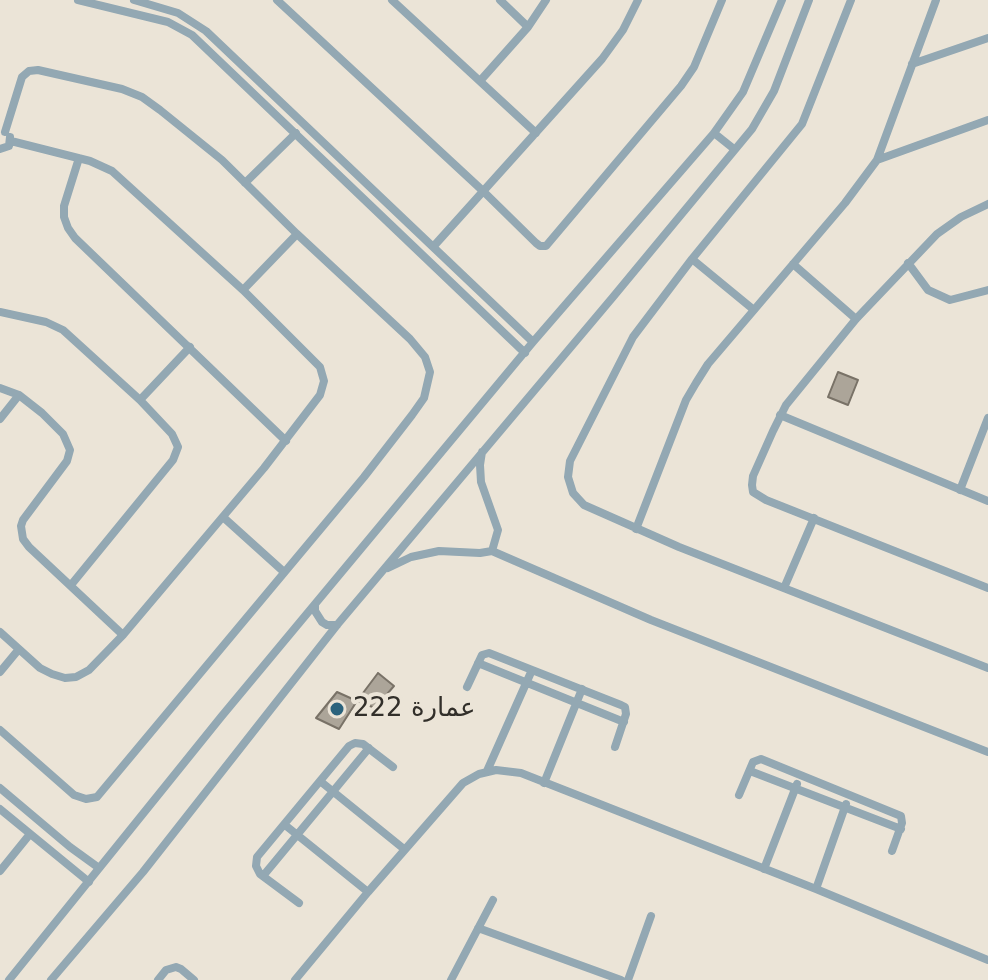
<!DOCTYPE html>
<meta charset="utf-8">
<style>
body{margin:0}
canvas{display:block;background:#ebe4d7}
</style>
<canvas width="988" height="980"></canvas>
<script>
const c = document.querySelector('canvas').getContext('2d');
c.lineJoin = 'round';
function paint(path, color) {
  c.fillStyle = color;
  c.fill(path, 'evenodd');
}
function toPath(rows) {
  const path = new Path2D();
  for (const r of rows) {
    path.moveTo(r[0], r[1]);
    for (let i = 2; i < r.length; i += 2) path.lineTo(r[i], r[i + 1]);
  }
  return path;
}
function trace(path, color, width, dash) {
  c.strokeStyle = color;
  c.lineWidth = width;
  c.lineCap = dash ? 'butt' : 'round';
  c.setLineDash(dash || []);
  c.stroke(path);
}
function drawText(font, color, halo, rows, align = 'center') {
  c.font = font + ' "DejaVu Sans","Noto Naskh Arabic",sans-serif';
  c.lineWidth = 8;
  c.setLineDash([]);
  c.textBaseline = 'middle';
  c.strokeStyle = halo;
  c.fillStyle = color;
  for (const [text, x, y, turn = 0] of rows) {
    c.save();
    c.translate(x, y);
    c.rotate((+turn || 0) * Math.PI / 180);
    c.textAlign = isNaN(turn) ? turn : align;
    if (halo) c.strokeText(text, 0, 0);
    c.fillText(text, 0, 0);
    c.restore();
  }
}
const building = toPath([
 [838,372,858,380,848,405,828,397,838,372],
 [378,673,394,686,375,708,357,701,378,673],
 [337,692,357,701,339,729,316,718,337,692]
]);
const street = toPath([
 [78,0,168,22,192,35,525,353],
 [134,0,178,13,206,31,533,342],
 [277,0,483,191,536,243,540,246,546,246,681,86,694,67,722,0],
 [392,0,536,133],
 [500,0,528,27],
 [851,0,802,124,692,259,633,337,570,461,568,477,573,493,584,505,679,547,988,668],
 [912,64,988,38],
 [480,81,528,27,546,0],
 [714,133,734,149],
 [0,149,9,146,10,137],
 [79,158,64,206,64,217,68,228,75,238,286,441],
 [877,160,988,120],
 [245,183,296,133],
 [988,204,961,217,937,234,856,319,786,405,773,431,753,476,752,485,753,492,766,500,988,588],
 [433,247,602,59,623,30,638,0],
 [692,259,754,310],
 [908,263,928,290,950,300,988,290],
 [793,264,856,319],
 [243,290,297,234],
 [0,312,46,322,63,330,140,400,172,434,178,447,173,460,71,585],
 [0,388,19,395,42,413,63,434,70,450,67,461,23,520,21,526,23,539,29,547,123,635],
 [140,400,190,347],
 [780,415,988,501],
 [0,419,19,395],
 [482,452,480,465,481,482,498,530,492,551],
 [960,490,988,418],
 [223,517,284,572],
 [636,529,686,400,696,383,708,364,845,203,877,160,936,0],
 [388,568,411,557,439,551,480,553,492,551,651,620,988,752],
 [784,588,814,518],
 [315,605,315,611,322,622,327,625,337,625],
 [0,632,40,668,52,674,65,678,76,677,89,670,123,635,264,468,320,395,324,381,320,367,243,290,112,171,90,161,11,141],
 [478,663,624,722],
 [0,672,19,649],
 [467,687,482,655,489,653,621,705,625,707,626,714,615,747],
 [0,730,74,795,86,799,97,797,364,477,412,415,424,398,430,372,425,357,410,339,297,234,222,160,160,110,142,97,122,89,38,70,29,71,22,77,5,132],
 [487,771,532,670],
 [750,771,901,829],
 [320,781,404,849],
 [544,783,582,689],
 [0,788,70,847,99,868],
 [739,795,753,762,761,759,901,816,902,823,892,851],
 [0,809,89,882],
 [285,825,368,892],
 [764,869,797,784],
 [0,871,30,834],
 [263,876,369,748],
 [816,889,846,804],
 [299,903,260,874,256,866,257,857,349,746,355,743,363,744,393,767],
 [478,928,621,980],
 [9,980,221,717,533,342,714,133,743,92,782,0],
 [51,980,143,872,337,625,613,297,752,129,774,91,809,0],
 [158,980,166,970,176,967,181,969,194,980],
 [295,980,368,892,463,783,479,774,496,770,521,773,816,889,988,960],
 [451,980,493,900],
 [628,980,651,916]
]);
const markers = [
 [337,709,8,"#2b637d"]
];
const poiNames = [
 ["عمارة 222",353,709]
];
paint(building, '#aca599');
trace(building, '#797267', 2);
trace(street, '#93a8b3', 8);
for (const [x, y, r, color] of markers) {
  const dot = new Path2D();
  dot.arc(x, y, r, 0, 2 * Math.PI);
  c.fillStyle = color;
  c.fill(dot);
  trace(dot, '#ebe4d7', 3);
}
drawText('26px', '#322f2a', '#ebe4d7', poiNames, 'left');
</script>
